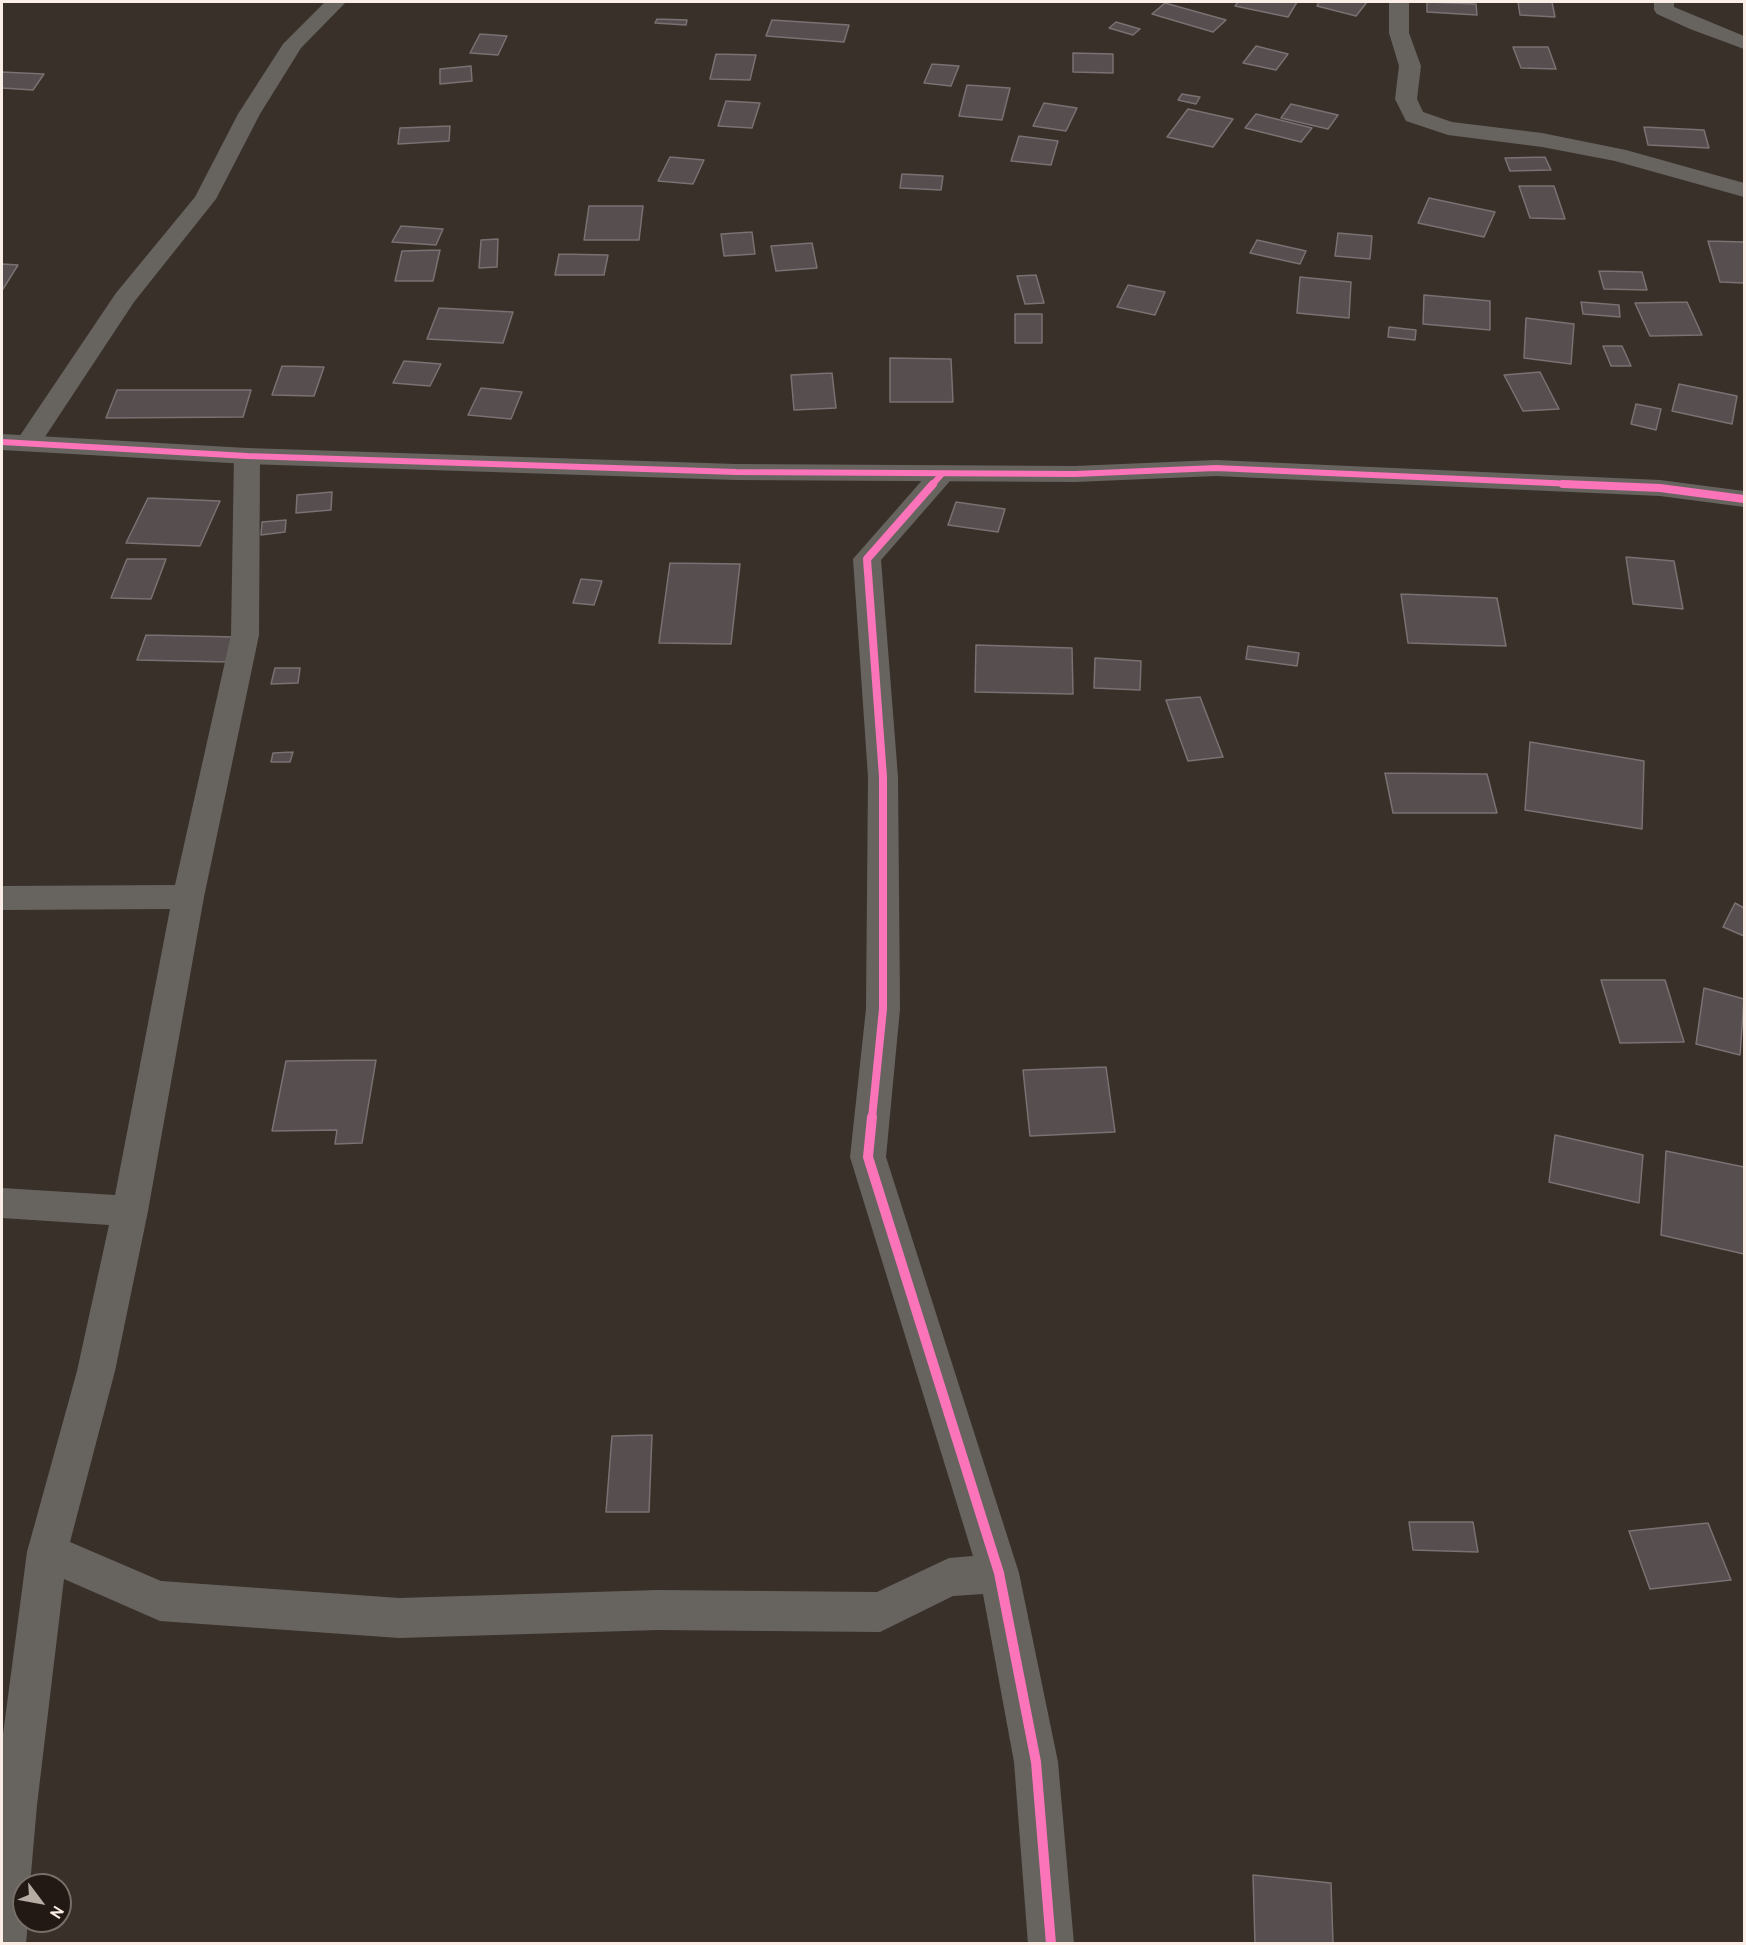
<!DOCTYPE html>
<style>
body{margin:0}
#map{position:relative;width:1746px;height:1945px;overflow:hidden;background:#3a302a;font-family:Overpass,sans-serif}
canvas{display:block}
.frame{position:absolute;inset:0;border:3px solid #faeee6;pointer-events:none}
.north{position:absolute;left:12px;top:1873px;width:60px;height:60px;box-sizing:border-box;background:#221914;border:2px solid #786e68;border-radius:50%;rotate:122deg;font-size:16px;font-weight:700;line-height:24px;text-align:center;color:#faeee6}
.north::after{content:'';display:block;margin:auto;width:21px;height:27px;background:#b7aca4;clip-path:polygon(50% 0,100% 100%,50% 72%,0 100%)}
</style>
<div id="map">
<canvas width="1746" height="1945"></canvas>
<div class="frame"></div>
<div class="north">N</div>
</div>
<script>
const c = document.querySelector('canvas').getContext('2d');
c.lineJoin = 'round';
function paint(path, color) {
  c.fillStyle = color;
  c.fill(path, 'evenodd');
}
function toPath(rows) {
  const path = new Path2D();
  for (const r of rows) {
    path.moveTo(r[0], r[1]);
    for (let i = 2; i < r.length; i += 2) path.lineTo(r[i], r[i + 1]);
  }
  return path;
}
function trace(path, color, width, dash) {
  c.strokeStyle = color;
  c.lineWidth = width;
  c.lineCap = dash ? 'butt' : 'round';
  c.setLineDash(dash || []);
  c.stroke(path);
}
const building = toPath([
 [1238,2,1297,2,1288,17,1235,6,1238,2],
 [1319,2,1367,2,1356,16,1317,6,1319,2],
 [1427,2,1476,4,1477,15,1427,12,1427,2],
 [1518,2,1552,2,1555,17,1520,15,1518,2],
 [1165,3,1226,20,1213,32,1152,14,1165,3],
 [657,19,687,20,686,25,655,23,657,19],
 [772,20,849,25,844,42,766,36,772,20],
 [1116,22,1140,29,1133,35,1109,28,1116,22],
 [480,34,507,36,498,55,470,53,480,34],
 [1256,46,1288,54,1276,70,1243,63,1256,46],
 [1513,47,1548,47,1556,69,1521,68,1513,47],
 [1073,53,1113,54,1113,73,1073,72,1073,53],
 [716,54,756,55,750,80,710,79,716,54],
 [932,64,959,66,951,86,924,83,932,64],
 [471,66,472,81,440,84,440,69,471,66],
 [2,72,44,74,33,90,2,88,2,72],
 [967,85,1010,88,1002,120,959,116,967,85],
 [1182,94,1200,97,1196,104,1178,100,1182,94],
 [726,101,760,103,752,128,718,126,726,101],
 [1044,103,1077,108,1066,131,1033,126,1044,103],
 [1291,104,1338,115,1328,129,1281,118,1291,104],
 [1188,109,1233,119,1213,147,1167,137,1188,109],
 [1256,114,1312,128,1301,142,1245,128,1256,114],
 [450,126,449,141,398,144,400,128,450,126],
 [1644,127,1704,130,1709,148,1648,145,1644,127],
 [1019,136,1058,141,1051,165,1011,161,1019,136],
 [670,157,704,160,693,184,658,181,670,157],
 [1545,157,1551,170,1510,171,1505,158,1545,157],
 [902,174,943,176,941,190,900,188,902,174],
 [1519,186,1554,186,1565,219,1530,218,1519,186],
 [1429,198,1495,212,1484,237,1418,223,1429,198],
 [589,206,643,206,639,240,584,240,589,206],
 [401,226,443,229,436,245,392,242,401,226],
 [752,232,755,254,724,256,721,234,752,232],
 [1338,233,1372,236,1370,259,1335,256,1338,233],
 [498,239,497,267,479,268,481,240,498,239],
 [1257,240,1306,251,1300,264,1250,253,1257,240],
 [1708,241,1744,242,1744,283,1720,282,1708,241],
 [812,243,817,268,776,271,771,246,812,243],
 [440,250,433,281,395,281,402,251,440,250],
 [559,254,608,255,604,275,555,275,559,254],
 [2,264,18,265,3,289,2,289,2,264],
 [1599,271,1642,272,1647,290,1604,289,1599,271],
 [1036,275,1044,303,1025,304,1017,276,1036,275],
 [1300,277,1351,282,1349,318,1297,313,1300,277],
 [1128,285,1165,292,1155,315,1117,307,1128,285],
 [1424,295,1490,301,1490,330,1423,324,1424,295],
 [1581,302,1619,305,1620,317,1583,314,1581,302],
 [1687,302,1702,335,1650,336,1635,303,1687,302],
 [439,308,513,312,503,343,427,339,439,308],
 [1015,314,1042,314,1042,343,1015,343,1015,314],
 [1526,318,1574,324,1571,364,1524,358,1526,318],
 [1389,327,1416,330,1415,340,1388,337,1389,327],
 [1603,346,1622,346,1631,366,1611,366,1603,346],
 [890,358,951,359,953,402,890,402,890,358],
 [404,361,441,364,430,386,393,383,404,361],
 [282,366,324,367,314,396,272,395,282,366],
 [1540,372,1559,409,1523,411,1504,375,1540,372],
 [832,373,836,408,794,410,791,375,832,373],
 [1679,384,1737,396,1732,424,1672,411,1679,384],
 [481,388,522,392,511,419,468,415,481,388],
 [117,390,251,390,243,417,106,418,117,390],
 [1636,404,1661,409,1656,430,1631,424,1636,404],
 [332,492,331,510,296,513,297,495,332,492],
 [148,498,220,501,200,546,126,543,148,498],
 [956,502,1005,509,998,532,948,525,956,502],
 [286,520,285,532,261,535,262,522,286,520],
 [1626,557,1674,561,1683,609,1633,604,1626,557],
 [127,559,166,559,151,599,111,598,127,559],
 [670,563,740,564,731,644,659,643,670,563],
 [581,579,602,581,594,605,573,603,581,579],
 [1401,594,1497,598,1506,646,1408,643,1401,594],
 [146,635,236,637,227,662,137,660,146,635],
 [976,645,1072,648,1073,694,975,692,976,645],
 [1248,646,1299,653,1297,666,1246,659,1248,646],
 [1095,658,1141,661,1140,690,1094,688,1095,658],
 [275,668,300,668,298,683,271,684,275,668],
 [1200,697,1223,757,1188,761,1166,700,1200,697],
 [1530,742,1644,761,1642,829,1525,810,1530,742],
 [293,752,290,762,271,762,273,753,293,752],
 [1385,773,1487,774,1497,813,1393,813,1385,773],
 [1735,903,1744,908,1744,936,1723,927,1735,903],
 [1601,980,1665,980,1684,1042,1620,1043,1601,980],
 [1704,988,1744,999,1740,1055,1696,1044,1704,988],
 [376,1060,362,1143,335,1144,337,1130,272,1131,286,1061,376,1060],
 [1106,1067,1115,1132,1030,1136,1023,1070,1106,1067],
 [1555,1135,1643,1155,1639,1203,1549,1182,1555,1135],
 [1666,1151,1744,1167,1744,1254,1661,1235,1666,1151],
 [652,1435,649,1512,606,1512,612,1436,652,1435],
 [1409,1522,1473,1522,1478,1552,1413,1550,1409,1522],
 [1708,1523,1731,1580,1650,1589,1629,1531,1708,1523],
 [1253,1875,1331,1883,1333,1944,1255,1944,1253,1875]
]);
const minor = toPath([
 [325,2,346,2,301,48,260,114,216,199,134,302,37,449,28,451,19,449,15,443,116,293,195,197,238,114,283,44,325,2],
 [1389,2,1409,2,1409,33,1421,66,1417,99,1423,112,1452,122,1542,133,1626,150,1744,183,1744,197,1615,161,1542,147,1448,135,1406,121,1395,99,1399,66,1389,33,1389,2],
 [1654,2,1674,2,1674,7,1744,36,1744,49,1690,29,1657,14,1654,10,1654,2],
 [247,448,256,450,260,456,259,635,204,897,148,1211,115,1371,70,1542,161,1581,399,1598,658,1590,877,1592,949,1558,973,1556,850,1157,866,1009,868,777,853,559,932,469,941,467,950,469,954,475,950,481,881,560,898,777,900,1009,886,1157,1019,1573,1058,1762,1074,1944,1028,1944,1014,1762,983,1594,953,1596,880,1632,658,1630,399,1638,160,1621,64,1579,37,1805,30,1885,24,1885,24,1921,28,1921,26,1944,2,1944,2,1742,27,1552,77,1371,109,1225,2,1218,2,1188,115,1195,170,909,2,910,2,886,175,885,231,635,234,456,238,450,247,448]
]);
const tertiary = toPath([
 [2,434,247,448,736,464,1075,466,1216,460,1660,480,1744,491,1744,507,1660,496,1216,476,1075,482,736,480,247,464,2,450,2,434]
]);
const cyclewayFar2 = toPath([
 [2,442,247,456,736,472,1075,474,1216,468,1596,485],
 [932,485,941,475]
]);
const cyclewayFar1 = toPath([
 [1563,484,1660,488,1744,499],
 [872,1118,883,1009,883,777,867,559,933,484]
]);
const cycleway = toPath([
 [872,1117,868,1157,999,1573,1036,1762,1051,1944]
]);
paint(building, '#574e4f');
trace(building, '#797172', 1.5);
paint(minor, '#676460');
paint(tertiary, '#676460');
trace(cyclewayFar2, '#fb73b8', 6);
trace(cyclewayFar1, '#fb73b8', 8);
trace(cycleway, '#fb73b8', 10);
</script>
